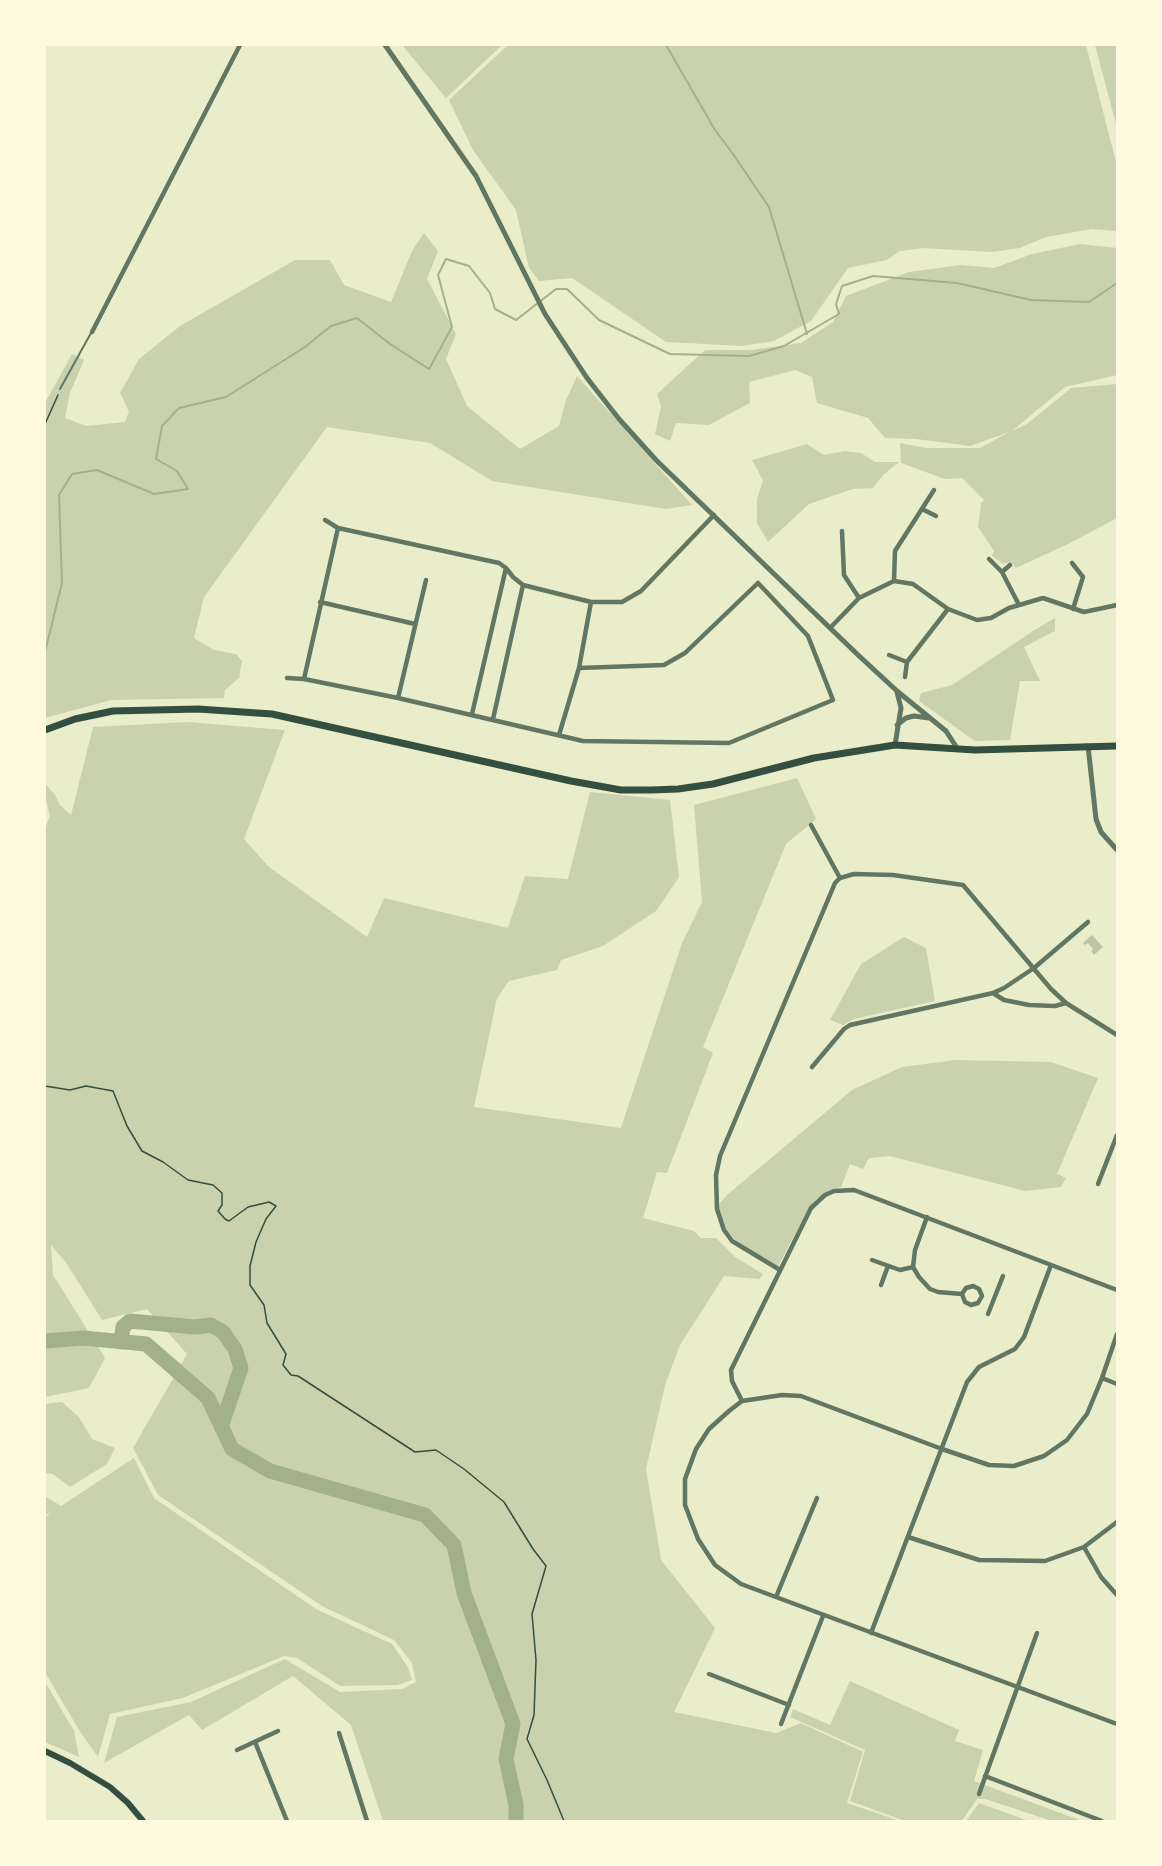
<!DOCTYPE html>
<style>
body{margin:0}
#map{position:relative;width:1162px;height:1866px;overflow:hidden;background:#e9edc9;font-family:"Crimson Pro",serif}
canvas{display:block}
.frame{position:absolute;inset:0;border:46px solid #fefae0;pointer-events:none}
</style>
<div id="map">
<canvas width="1162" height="1866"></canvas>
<div class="frame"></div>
</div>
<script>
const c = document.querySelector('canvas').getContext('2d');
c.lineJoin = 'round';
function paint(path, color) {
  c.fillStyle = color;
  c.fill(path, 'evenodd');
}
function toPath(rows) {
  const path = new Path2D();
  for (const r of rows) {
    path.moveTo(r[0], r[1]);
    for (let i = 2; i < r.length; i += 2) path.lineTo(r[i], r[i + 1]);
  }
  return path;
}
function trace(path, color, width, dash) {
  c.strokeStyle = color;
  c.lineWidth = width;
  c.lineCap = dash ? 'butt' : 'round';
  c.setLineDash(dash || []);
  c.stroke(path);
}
const green = toPath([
 [402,45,502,45,446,98],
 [508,45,1086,45,1117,166,1117,231,1092,229,1046,237,1020,248,992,252,923,248,900,251,887,260,848,268,811,321,774,341,742,346,666,342,572,278,539,281,529,268,516,210,473,150,449,100],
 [1095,45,1117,45,1117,128],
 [424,233,438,251,427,279,456,334,446,359,467,406,520,449,559,426,566,400,577,376,692,505,666,509,492,481,430,443,327,427,204,597,194,638,214,650,236,654,242,661,239,678,225,690,224,698,111,700,45,718,45,403,72,354,84,360,70,393,65,418,86,426,125,422,129,411,120,393,139,359,180,326,295,260,330,260,344,285,391,302,412,251],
 [1080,244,1117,248,1117,375,1065,387,1012,431,1027,424,1071,388,1117,384,1117,518,1068,544,1016,568,1011,562,1003,564,992,556,994,551,978,527,981,503,984,500,962,478,945,479,901,463,900,443,926,448,980,448,1009,432,970,446,916,439,885,438,868,418,817,403,812,377,795,370,749,382,750,403,709,425,676,423,670,441,655,434,661,406,657,394,705,350,751,350,801,343,833,322,846,296,909,272,960,265,994,268,1032,254],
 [807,444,824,455,845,451,861,453,875,462,899,462,883,475,873,488,853,489,809,504,768,542,757,523,757,499,763,480,752,460],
 [1055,618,1055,631,1024,647,1040,681,1020,681,1010,740,975,741,919,701,921,693,952,685,1033,631],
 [187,722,285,730,244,839,269,867,367,937,384,898,508,928,525,876,568,879,590,792,670,800,679,877,656,911,603,946,561,960,557,970,509,981,497,998,474,1107,621,1128,682,943,702,902,694,805,797,778,816,819,786,844,703,1047,713,1053,667,1173,657,1172,643,1218,694,1231,701,1238,716,1238,735,1257,763,1274,760,1279,724,1276,680,1345,665,1385,646,1469,661,1560,715,1628,674,1712,776,1733,801,1723,863,1752,847,1803,900,1821,383,1821,351,1725,293,1676,202,1730,189,1715,104,1763,117,1717,191,1702,285,1659,340,1692,402,1689,416,1682,412,1663,394,1640,322,1606,158,1495,133,1448,187,1354,147,1309,102,1320,67,1264,51,1245,53,1275,105,1358,89,1388,45,1397,45,829,50,816,45,796,45,783,55,795,60,805,71,815,93,727],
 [904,937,926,948,935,1001,854,1019,843,1025,830,1020,861,964],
 [956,1060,1051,1062,1098,1078,1057,1174,1066,1178,1061,1187,1025,1191,890,1156,869,1158,863,1169,850,1164,841,1187,833,1189,816,1199,808,1209,778,1267,750,1251,734,1239,726,1229,718,1205,727,1195,852,1090,902,1067],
 [62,1402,79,1417,92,1439,115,1448,107,1464,70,1487,53,1474,45,1473,45,1404],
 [134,1458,154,1498,316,1609,392,1644,408,1667,412,1680,397,1685,340,1686,297,1658,284,1656,183,1698,110,1714,98,1757,79,1730,45,1672,45,1517,51,1513,45,1515,45,1496,61,1506],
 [850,1681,959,1730,955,1741,983,1750,974,1781,1082,1821,1052,1821,985,1799,977,1799,962,1821,905,1821,850,1801,865,1750,790,1717,793,1709,830,1725],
 [45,1682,74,1731,79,1757,45,1742],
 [979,1803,1029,1821,966,1821]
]);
const stream = toPath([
 [666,45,715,130,733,154,769,207,807,334],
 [45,652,62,583,59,495,72,474,97,470,154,494,188,489,177,471,156,459,162,426,179,408,226,397,305,347,331,326,357,318,390,344,429,369,452,327,438,275,446,259,469,266,490,293,495,309,516,320,556,289,567,289,599,320,670,354,749,356,784,346,839,314,836,304,842,286,873,276,957,283,1031,300,1089,302,1117,283]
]);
const river = toPath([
 [45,1341,83,1338,146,1344,208,1398,232,1449,270,1471,425,1515,454,1545,464,1593,513,1724,506,1759,516,1805,516,1821],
 [121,1342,123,1327,130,1321,195,1327,211,1325,223,1332,235,1349,241,1368,221,1427]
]);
const building = toPath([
 [1092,935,1103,947,1094,955,1091,951,1093,949,1088,943,1085,945,1083,943]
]);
const path = toPath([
 [45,424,58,395],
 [45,1086,70,1090,86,1086,113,1091,127,1126,142,1151,163,1162,188,1180,213,1185,222,1193,222,1205,218,1211,225,1219,229,1221,248,1207,269,1202,276,1206,266,1219,256,1242,250,1266,250,1285,264,1305,267,1323,286,1354,283,1365,291,1375,298,1376,415,1452,436,1450,464,1469,504,1502,533,1549,546,1566,532,1614,536,1660,534,1715,527,1739,547,1780,564,1821]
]);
const service = toPath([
 [60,389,91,333]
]);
const minor = toPath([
 [92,332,240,45],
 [922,509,936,516],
 [325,520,338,528,499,563,506,568,513,577,523,585,591,602,622,602,641,591,714,515],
 [842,531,844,575,859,598],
 [989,559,1002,572,1019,605],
 [1072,563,1083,577,1073,609],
 [1002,572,1010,565],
 [894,581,895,551,934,490],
 [320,602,415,624],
 [830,628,859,598,894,581,913,584,948,609,977,620,991,618,1009,608,1043,598,1084,612,1117,605],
 [889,655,907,662,905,677],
 [907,662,948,609],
 [287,678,304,679,398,698,583,741,729,743,833,700,808,636,758,583,685,653,664,665,579,668],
 [304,679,338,528],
 [398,698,426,580],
 [472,714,506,568],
 [493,719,523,585],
 [559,735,579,668,591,602],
 [811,825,840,878],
 [993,993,1004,988,1034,968,1088,922],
 [812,1067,844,1029,850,1025,993,993,1004,1000,1029,1005,1055,1006,1066,1003,1117,1035],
 [1098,1184,1117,1135],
 [927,1217,915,1250,913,1267,919,1277,930,1289,938,1292,962,1294,966,1288,973,1286,979,1289,982,1296,978,1303,971,1305,965,1302,962,1294],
 [872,1260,900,1270,913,1267],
 [780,1270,732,1241,724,1230,717,1209,716,1175,720,1156,835,883,840,878,854,874,893,875,963,885,1051,989,1066,1003],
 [881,1285,888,1266],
 [988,1314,1003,1276],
 [1117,1334,1102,1378,1087,1414,1067,1440,1044,1456,1014,1466,989,1465,942,1449,801,1396,782,1395,742,1401,729,1411,709,1429,696,1449,685,1479,685,1505,698,1539,715,1565,741,1584,1117,1724],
 [1102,1378,1117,1384],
 [742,1401,732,1381,731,1370,811,1208,825,1195,834,1191,854,1190,1117,1290],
 [908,1537,979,1560,1045,1561,1084,1547,1117,1522],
 [1084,1547,1101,1577,1117,1595],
 [776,1597,817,1498],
 [871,1633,967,1382,979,1367,1015,1349,1024,1337,1051,1265],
 [709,1674,789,1705],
 [781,1724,823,1616],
 [339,1733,367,1821],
 [255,1742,287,1821],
 [237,1750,278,1731],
 [985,1776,1102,1821],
 [979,1794,1037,1633]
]);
const tertiary = toPath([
 [385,45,476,176,545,314,587,378,619,419,656,460,857,654,897,691,946,731,957,748],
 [897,725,906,718,914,716,929,718],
 [895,745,901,708,897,692],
 [1088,746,1096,819,1101,832,1117,850]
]);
const secondary = toPath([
 [45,1751,70,1763,110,1787,128,1803,143,1821]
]);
const primary = toPath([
 [45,730,75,719,113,711,198,709,272,714,571,781,621,790,651,790,678,789,713,784,814,758,895,745,975,750,1117,746]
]);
paint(green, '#cad2ad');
trace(stream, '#a3b18a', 2);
trace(river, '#a3b18a', 15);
paint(building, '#bcc5a7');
trace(path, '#344e41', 1.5);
trace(service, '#617663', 2);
trace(minor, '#617663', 4.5);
trace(tertiary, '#617663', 5);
trace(secondary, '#344e41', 6);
trace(primary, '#344e41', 7);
</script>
